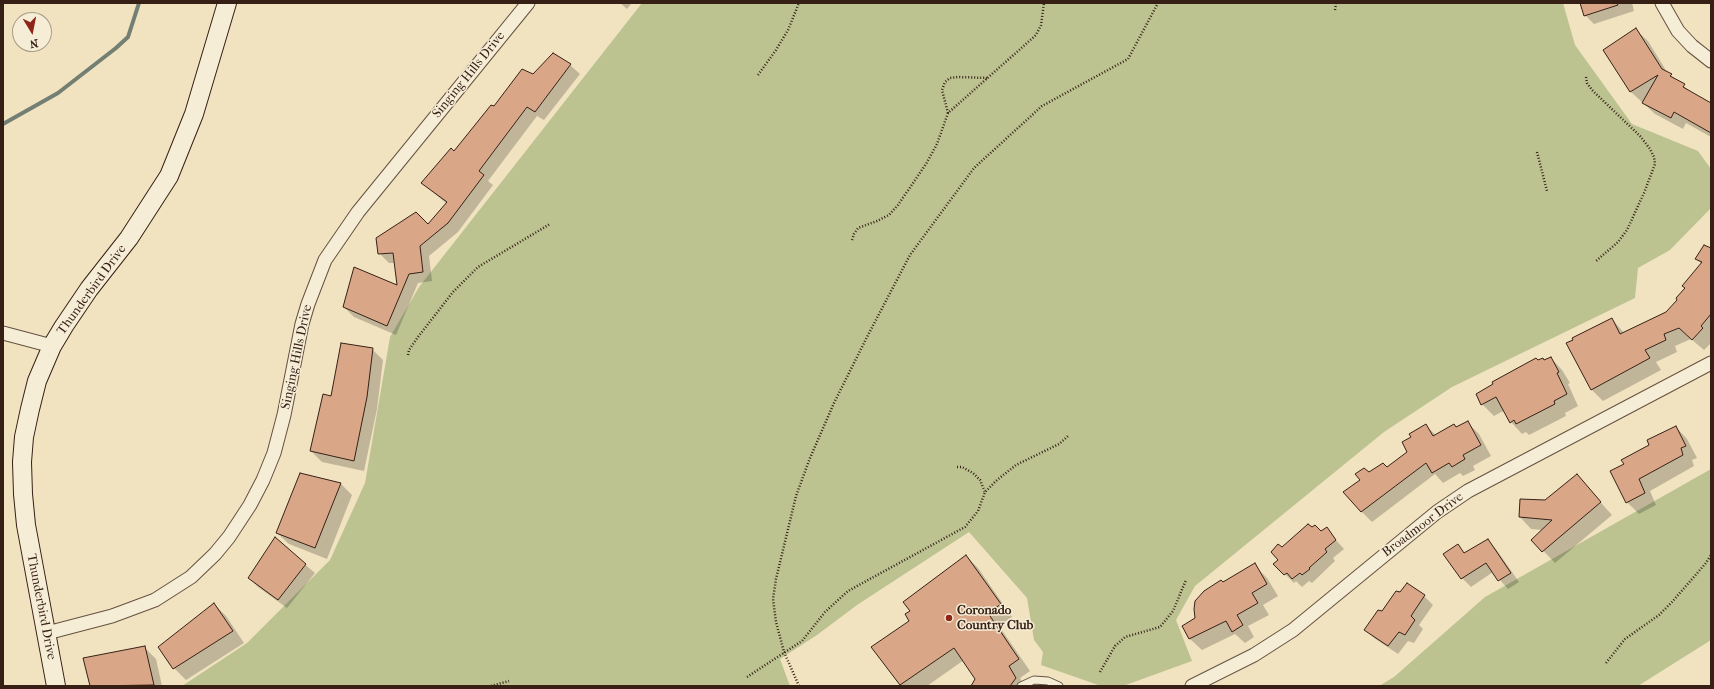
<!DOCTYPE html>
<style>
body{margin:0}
#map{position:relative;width:1714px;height:689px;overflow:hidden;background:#f1e3c0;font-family:"IM FELL French Canon",serif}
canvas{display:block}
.frame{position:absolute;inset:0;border:4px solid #362016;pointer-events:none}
.north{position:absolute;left:12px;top:12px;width:40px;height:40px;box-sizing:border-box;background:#f6edd6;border:1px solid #a99b89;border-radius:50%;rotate:170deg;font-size:11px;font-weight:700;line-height:16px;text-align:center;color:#362016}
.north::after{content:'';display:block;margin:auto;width:14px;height:18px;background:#8f2418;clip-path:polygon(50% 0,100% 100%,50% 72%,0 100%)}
</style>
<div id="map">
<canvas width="1714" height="689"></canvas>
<div class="frame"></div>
<div class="north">N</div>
</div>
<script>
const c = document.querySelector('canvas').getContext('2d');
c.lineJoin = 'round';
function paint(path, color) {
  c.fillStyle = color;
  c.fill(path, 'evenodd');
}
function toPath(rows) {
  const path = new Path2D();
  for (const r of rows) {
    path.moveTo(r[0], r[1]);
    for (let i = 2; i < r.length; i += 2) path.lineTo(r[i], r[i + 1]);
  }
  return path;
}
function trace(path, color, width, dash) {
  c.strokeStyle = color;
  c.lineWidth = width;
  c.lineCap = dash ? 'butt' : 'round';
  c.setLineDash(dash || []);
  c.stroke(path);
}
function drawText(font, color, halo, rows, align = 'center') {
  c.font = font + ' "IM FELL French Canon",serif';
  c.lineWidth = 3;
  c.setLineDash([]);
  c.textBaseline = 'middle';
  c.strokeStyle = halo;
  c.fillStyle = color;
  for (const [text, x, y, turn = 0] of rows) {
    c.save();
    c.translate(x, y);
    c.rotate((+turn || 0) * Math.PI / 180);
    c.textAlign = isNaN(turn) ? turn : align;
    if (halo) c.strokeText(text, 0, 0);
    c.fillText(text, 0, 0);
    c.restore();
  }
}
const green = toPath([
 [642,3,1563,3,1575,45,1632,124,1698,151,1711,169,1711,208,1670,250,1638,268,1635,298,1452,387,1384,432,1195,586,1176,620,1192,661,1123,686,1101,686,1041,665,1043,652,1034,640,1027,598,969,532,857,605,817,635,780,659,790,686,182,686,247,643,330,560,365,483,390,337,419,287],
 [1711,469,1711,640,1638,686,1379,686,1394,677,1485,597]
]);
const shadow = toPath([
 [620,3,632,3,627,9],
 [1581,3,1632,3,1634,11,1594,24,1585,15],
 [1636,30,1648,41,1667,72,1692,93,1709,103,1711,101,1711,137,1686,123,1683,129,1655,114,1631,92,1604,50],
 [570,65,580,74,544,120,537,116,488,181,493,185,458,232,429,256,432,281,418,283,396,335,354,317,344,307,398,286,395,263,389,263,379,253,428,226,447,204,422,183,455,152,495,108,533,75],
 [1711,249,1711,343,1704,350,1691,339,1675,346,1677,352,1656,362,1661,370,1603,401,1591,389,1612,319,1624,333,1666,313,1678,300,1702,264,1696,259],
 [372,349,383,360,377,409,364,471,322,462,311,451,332,397],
 [1551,358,1562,370,1570,383,1568,384,1578,406,1565,413,1566,416,1529,435,1526,432,1522,434,1511,422,1505,410,1494,416,1482,404,1538,361],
 [1468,423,1479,434,1491,456,1473,466,1475,470,1463,476,1460,473,1443,483,1435,474,1372,522,1361,511,1387,468,1409,452,1412,437,1426,426,1436,435],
 [1676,427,1687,439,1697,458,1692,460,1694,466,1650,491,1656,505,1639,514,1627,502,1625,465],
 [301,474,341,484,352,495,327,559,289,544,277,533],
 [1576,475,1612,515,1555,563,1533,540,1544,530,1531,529,1520,517,1545,501],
 [1326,529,1344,549,1333,558,1335,561,1312,583,1309,581,1302,587,1296,581,1294,583,1275,564,1279,560,1282,548,1321,533],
 [275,539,315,573,287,608,258,587,249,578],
 [1488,540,1496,549,1519,582,1508,589,1493,572,1471,587,1462,578,1458,546,1465,553],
 [966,556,978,568,1012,617,999,626,1030,671,1020,678,1025,686,973,686,976,679,964,660,927,686,902,686,873,648,910,622,911,611],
 [1255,566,1267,578,1278,596,1263,605,1269,615,1248,626,1254,637,1245,643,1235,634,1202,650,1190,639,1184,627,1196,619,1223,583],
 [1424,596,1433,605,1419,625,1423,629,1414,643,1408,641,1398,654,1374,638,1366,630,1382,613],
 [214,604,226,616,244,643,186,680,174,668],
 [144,647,156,659,162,686,91,686,84,659]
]);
const stream = toPath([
 [3,124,58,93,116,48,128,37,139,3]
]);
const building = toPath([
 [1580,3,1617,3,1618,5,1584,16,1580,3],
 [1636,28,1662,69,1672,74,1670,76,1685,84,1683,87,1711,103,1711,133,1674,112,1671,118,1642,103,1658,75,1630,92,1603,50,1636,28],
 [553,53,571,64,535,112,527,107,479,171,484,175,448,223,420,246,423,272,409,274,387,326,343,307,354,267,397,285,393,253,378,254,376,238,416,212,428,224,447,202,421,183,451,148,454,151,491,105,494,106,522,69,533,74,553,53],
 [1704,245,1711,248,1711,314,1701,326,1703,328,1692,340,1679,328,1664,334,1666,340,1645,350,1650,358,1591,390,1566,343,1573,340,1572,338,1612,318,1620,334,1666,312,1677,300,1676,298,1685,288,1682,286,1702,262,1695,259,1704,245],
 [341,343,373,348,367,397,354,461,310,451,323,394,331,396,341,343],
 [1551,357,1559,372,1557,373,1567,394,1554,401,1555,404,1516,424,1514,420,1510,423,1496,397,1481,405,1476,394,1493,384,1492,382,1536,358,1538,360,1543,358,1544,360,1551,357],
 [1468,421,1481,445,1463,455,1465,459,1452,467,1449,463,1432,473,1426,463,1361,512,1343,492,1360,480,1355,474,1364,468,1369,472,1383,463,1387,467,1407,452,1402,442,1411,437,1409,434,1426,424,1433,436,1454,424,1456,427,1468,421],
 [1676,426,1686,446,1681,448,1683,455,1639,479,1645,493,1626,503,1610,471,1624,464,1621,460,1649,445,1647,440,1676,426],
 [300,473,341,483,315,548,276,533,300,473],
 [1577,474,1601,502,1542,552,1531,540,1552,520,1519,517,1520,499,1545,500,1577,474],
 [1308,524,1312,527,1315,525,1321,531,1327,527,1336,540,1325,549,1327,552,1309,568,1310,569,1302,575,1300,573,1292,579,1287,573,1284,575,1273,564,1278,560,1271,552,1278,544,1282,547,1308,524],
 [275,537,306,564,278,600,248,578,275,537],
 [1488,539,1511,573,1498,581,1486,563,1461,579,1443,554,1458,544,1464,553,1488,539],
 [966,555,1001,604,988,613,1019,659,1009,666,1016,678,1010,686,971,686,975,679,954,648,900,685,871,647,909,621,905,614,910,611,903,602,966,555],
 [1255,563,1267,584,1252,593,1258,603,1237,615,1243,625,1232,632,1226,621,1189,639,1182,626,1195,618,1194,609,1195,601,1204,591,1221,580,1223,582,1255,563],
 [1407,583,1425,595,1411,616,1415,620,1405,635,1399,632,1388,646,1364,630,1378,610,1382,611,1396,591,1400,592,1407,583],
 [214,603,233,631,173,669,158,647,214,603],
 [145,646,154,685,90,686,83,658,145,646]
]);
const path = toPath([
 [1335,10,1336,3],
 [758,75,776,50,788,30,799,3],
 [1586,77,1587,83,1592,90,1640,136,1650,149,1654,157,1655,164,1644,193,1627,230,1618,242,1596,261],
 [948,113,942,90,945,82,950,78,958,77,988,78],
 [1537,152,1547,191],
 [852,240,854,234,858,228,877,221,889,215,898,205,926,164,937,144,948,113,1036,35,1041,25,1044,3],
 [408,355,409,350,418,337,453,292,478,267,550,224],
 [957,467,962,467,973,473,980,480,985,492],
 [1606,663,1625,639,1659,615,1672,602,1706,563,1711,555],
 [1100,672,1115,646,1125,637,1160,627,1173,611,1186,580],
 [747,677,802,641,825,612,848,591,965,527,978,511,985,492,997,480,1016,465,1059,444,1068,436],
 [491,686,509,681],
 [799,686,784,652,776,622,773,599,776,579,796,496,810,458,834,403,867,337,910,255,974,168,1042,106,1128,59,1158,3]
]);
const lane = toPath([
 [1021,686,1034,680,1048,681,1059,686]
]);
const street = toPath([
 [1662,3,1678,31,1692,46,1711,61],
 [3,333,52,346],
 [47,633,112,616,155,600,191,577,215,554,229,537,250,505,263,480,274,453,284,415,302,324,308,304,325,260,358,212,528,3],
 [1192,686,1254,655,1293,630,1437,512,1468,491,1711,363]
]);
const secondary = toPath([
 [56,686,26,525,23,494,22,462,24,437,30,409,37,381,52,346,64,326,89,289,129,238,169,176,194,114,227,3]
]);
const markers = [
 [949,618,4,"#8f2418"]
];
const streetNames = [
 ["Singing Hills Drive",469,75,-51],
 ["Thunderbird Drive",92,290,-54],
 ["Singing Hills Drive",297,357,-78],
 ["Broadmoor Drive",1423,525,-37],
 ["Thunderbird Drive",41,607,79]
];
const poiNames = [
 ["Coronado",957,611],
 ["Country Club",957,626]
];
paint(green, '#bcc391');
paint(shadow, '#0003');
trace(stream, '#737f73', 4);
paint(building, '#d9a788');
trace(building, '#362016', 1);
trace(lane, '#655140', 9);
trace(street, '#655140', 15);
trace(secondary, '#362016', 20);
trace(path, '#362016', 2.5, [1, 2]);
trace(lane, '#f6edd6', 7);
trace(street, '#f6edd6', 13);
trace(secondary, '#f6edd6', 18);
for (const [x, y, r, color] of markers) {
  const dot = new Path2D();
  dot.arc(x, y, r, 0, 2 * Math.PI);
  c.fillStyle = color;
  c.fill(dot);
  trace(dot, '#f6edd6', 1.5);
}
drawText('13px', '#362016', '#f6edd6', streetNames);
drawText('bold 13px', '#362016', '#f6edd6', poiNames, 'left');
</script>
